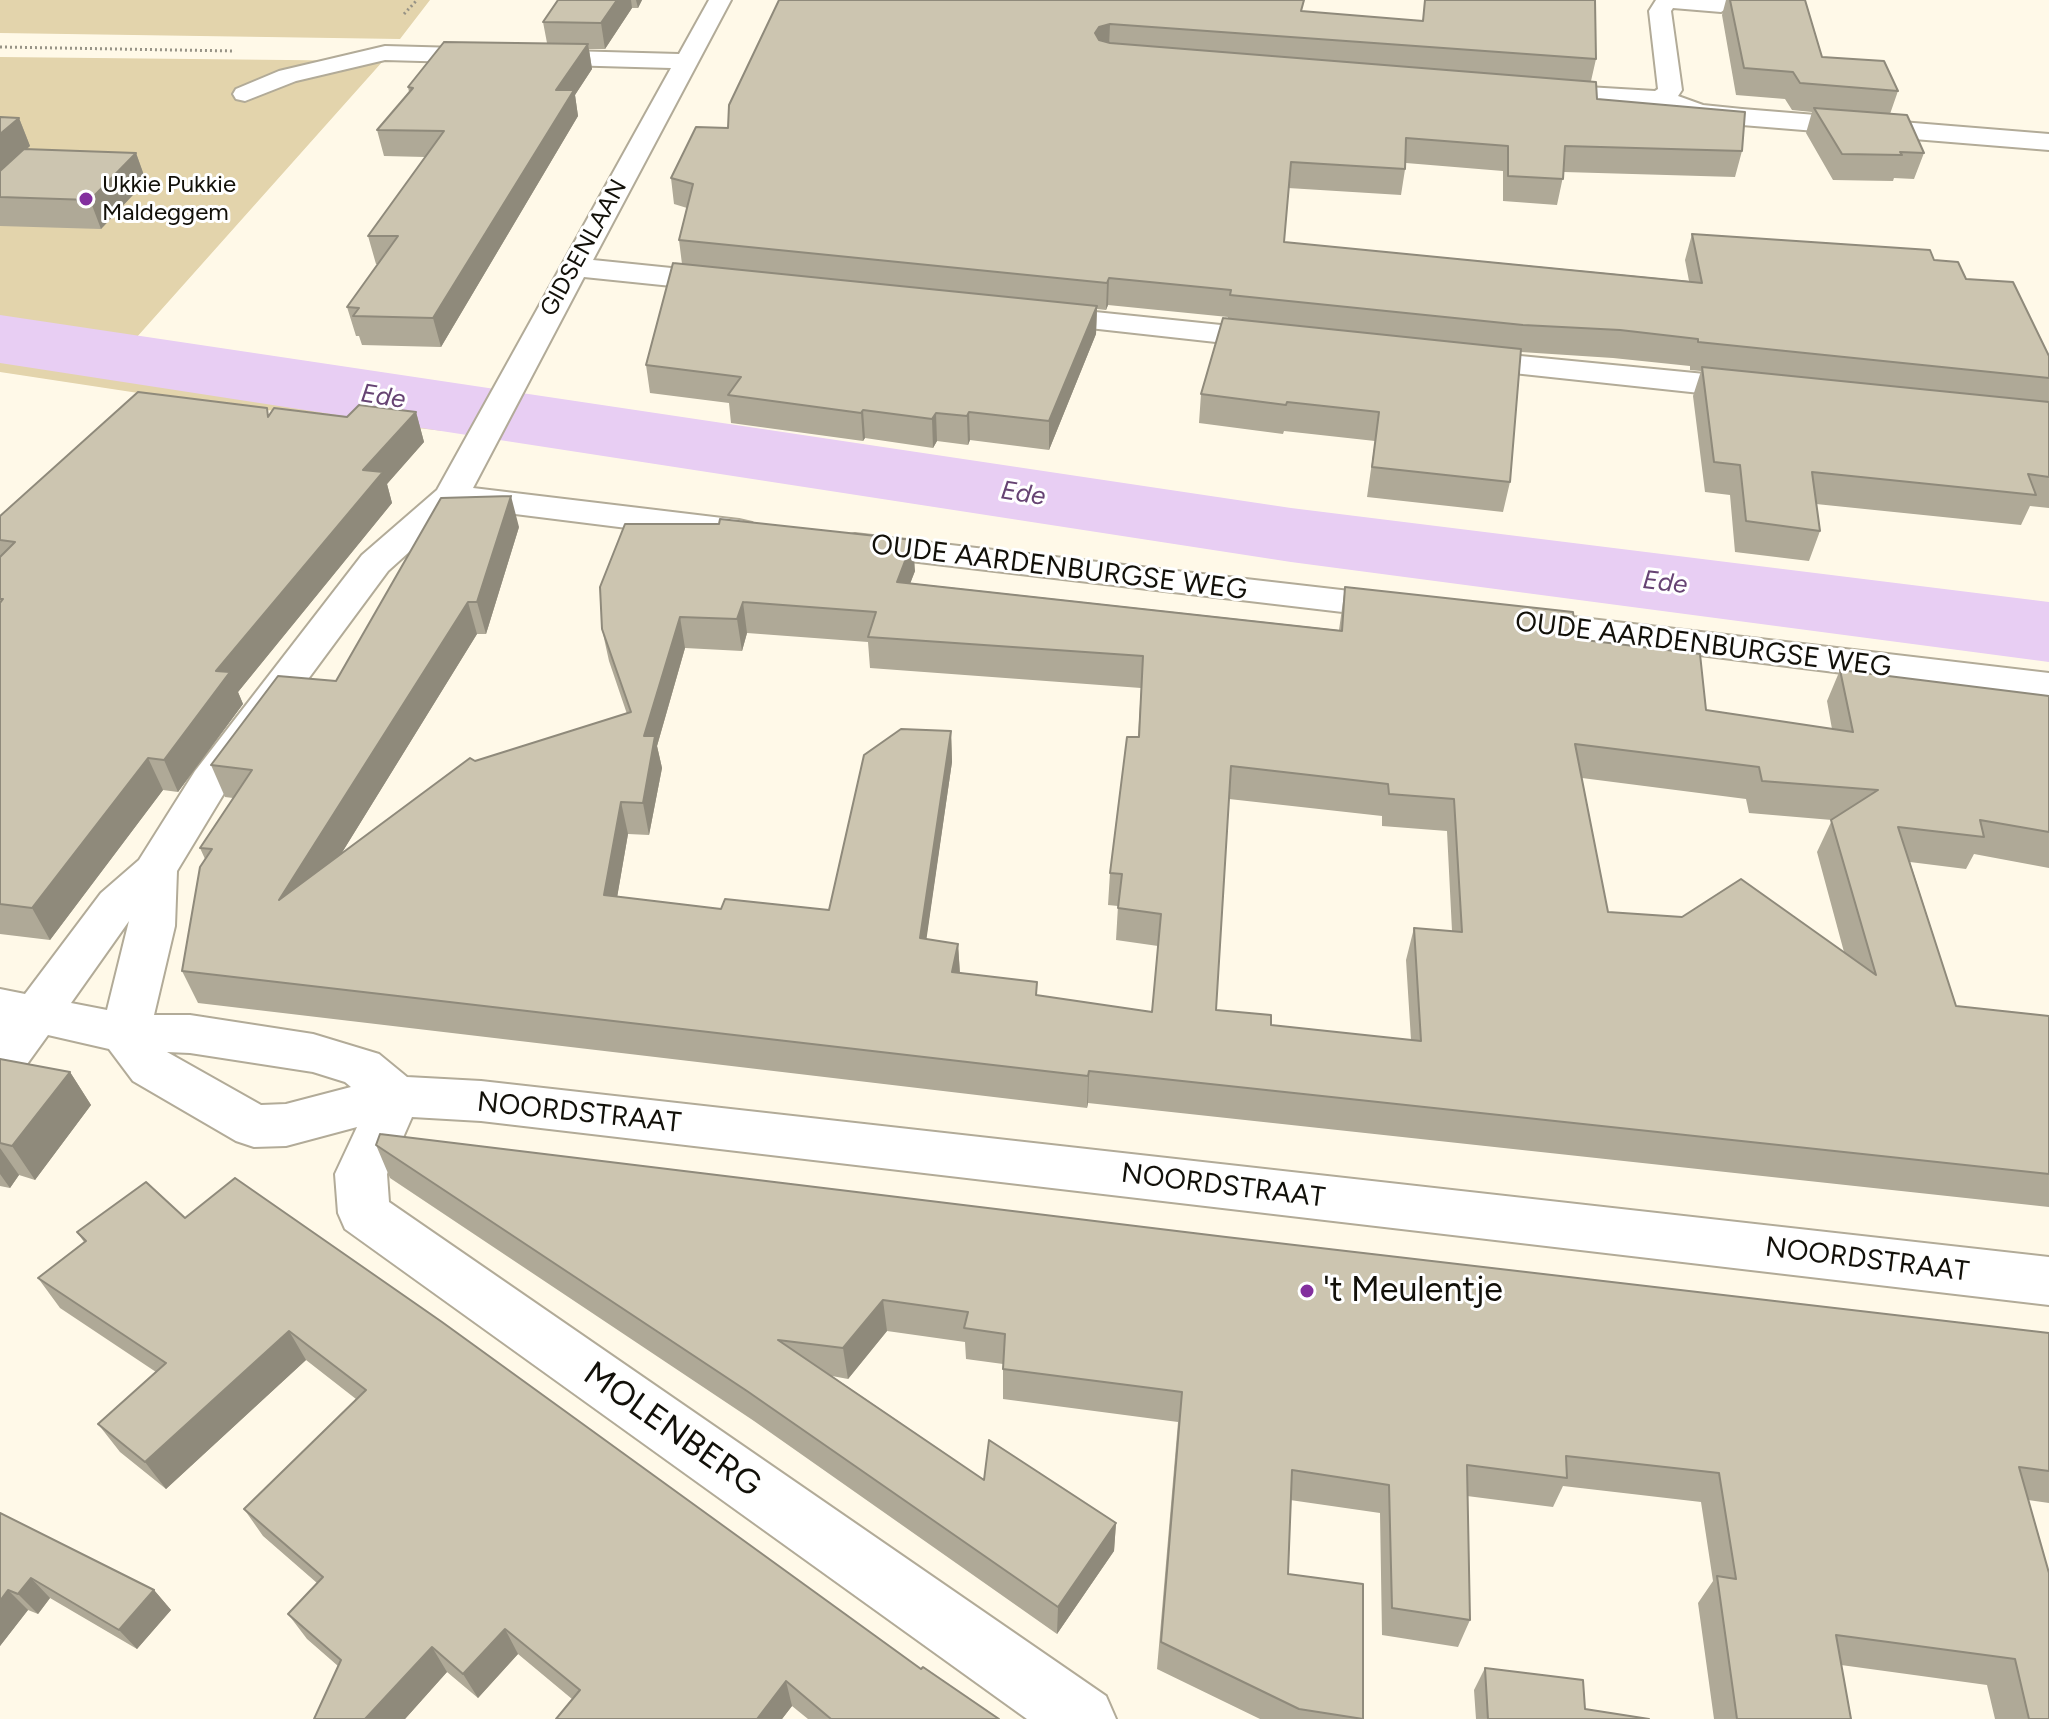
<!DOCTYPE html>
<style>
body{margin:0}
canvas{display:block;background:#fff9e8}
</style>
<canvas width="2049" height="1719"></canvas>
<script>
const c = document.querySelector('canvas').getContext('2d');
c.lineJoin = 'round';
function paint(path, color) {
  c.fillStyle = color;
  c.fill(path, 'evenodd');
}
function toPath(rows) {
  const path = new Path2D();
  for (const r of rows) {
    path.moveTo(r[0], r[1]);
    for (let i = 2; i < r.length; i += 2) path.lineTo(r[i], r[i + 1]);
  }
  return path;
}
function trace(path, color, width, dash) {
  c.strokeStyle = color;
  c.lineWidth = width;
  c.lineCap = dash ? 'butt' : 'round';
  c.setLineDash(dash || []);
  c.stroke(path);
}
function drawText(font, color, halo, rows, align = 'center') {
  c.font = font + ' Figtree,sans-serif';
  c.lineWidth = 6;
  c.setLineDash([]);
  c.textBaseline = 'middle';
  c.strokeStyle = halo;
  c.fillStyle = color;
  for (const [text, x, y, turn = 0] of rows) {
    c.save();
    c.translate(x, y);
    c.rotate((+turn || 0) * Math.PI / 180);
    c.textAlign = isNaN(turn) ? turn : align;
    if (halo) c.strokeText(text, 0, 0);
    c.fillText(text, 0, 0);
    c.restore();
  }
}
const green = toPath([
 [0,0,430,0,400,39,0,33],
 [0,57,383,61,128,347,464,408,443,431,191,401,0,372]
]);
const river = toPath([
 [0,315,1291,508,2049,602,2049,662,1291,562,0,363,0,315]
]);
const path = toPath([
 [404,14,417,0],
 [0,47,235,51]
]);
const minor = toPath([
 [709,0,731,0,593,260,730,274,740,277,745,283,740,289,730,292,584,277,473,488,739,520,752,523,757,531,752,539,739,542,459,507,388,571,226,790,177,871,175,926,154,1015,190,1015,313,1034,379,1054,407,1077,481,1081,2049,1257,2049,1305,481,1121,412,1117,387,1174,389,1202,1106,1696,1116,1719,1027,1719,345,1229,338,1213,335,1174,357,1127,286,1146,254,1147,236,1141,133,1081,109,1049,48,1035,17,1078,0,1083,0,989,25,994,101,893,139,860,195,771,362,555,437,490,671,68,385,60,296,81,245,101,236,99,233,94,236,89,279,71,385,46,679,54,709,0],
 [129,921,107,1010,71,1003,129,921],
 [167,1052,190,1053,313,1072,345,1082,351,1087,286,1104,261,1105,167,1052],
 [1656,0,1728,0,1732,5,1721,12,1673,8,1671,11,1682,90,1678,96,1703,105,1742,109,2049,134,2049,150,1742,125,1699,120,1660,106,1641,107,1527,96,1524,91,1527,86,1536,84,1655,91,1658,89,1649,11,1656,0],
 [1037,306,1279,331,1290,333,1294,340,1290,347,1279,349,1026,321,1022,315,1026,309,1037,306],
 [1459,350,1756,379,1767,382,1772,389,1767,396,1756,399,1448,366,1443,359,1448,352,1459,350],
 [855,534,1402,597,1415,600,1421,608,1415,616,1402,619,842,553,837,545,842,537,855,534],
 [1514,610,2049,673,2049,699,1501,630,1495,622,1501,614,1514,610]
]);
const wall = toPath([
 [558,0,642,0,638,8,632,8,605,49,589,49,592,69,575,95,578,116,441,347,362,345,359,336,356,336,347,307,379,264,376,264,368,236,425,157,384,156,377,130,409,92,408,87,547,43,543,22],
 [779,0,1304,11,1596,59,1591,81,1597,99,1742,151,1735,177,1564,172,1557,205,1503,201,1503,171,1406,163,1401,195,1288,188,1284,242,1689,281,1685,260,1692,234,1934,260,1966,279,2049,356,2049,508,2030,506,2021,525,1816,504,1820,531,1809,561,1735,552,1730,495,1705,492,1693,396,1701,371,1690,370,1690,366,1613,358,1521,352,1510,482,1503,512,1367,497,1375,441,1284,431,1283,434,1199,423,1201,394,1228,317,1108,305,1106,310,1097,309,1096,334,1049,450,970,440,968,445,937,441,933,448,865,438,863,441,731,423,729,403,650,393,646,365,682,264,679,240,687,208,674,204,671,178,728,128],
 [1726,0,1805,0,1822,57,1898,91,1890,114,1924,153,1914,179,1894,178,1893,181,1833,180,1806,133,1812,112,1792,110,1785,99,1736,95,1722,15],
 [0,117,19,118,30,146,26,150,136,153,146,181,101,229,0,226],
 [416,412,424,442,387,484,392,503,238,692,243,704,178,792,163,790,50,940,0,934,0,516,270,415,347,417],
 [519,527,486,634,477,634,341,854,475,761,627,714,609,661,602,629,600,587,915,571,910,583,1339,630,1345,587,1576,639,1706,710,1832,729,1827,701,1840,670,2049,696,2049,868,1974,854,1966,869,1910,862,1956,1006,2049,1016,2049,1207,1088,1103,1087,1108,198,1003,182,971,205,859,200,848,233,798,225,797,211,765,336,681],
 [747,633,868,642,870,668,1141,688,1138,737,1110,873,1108,905,1118,906,1116,940,1158,946,1152,1012,1037,995,1037,982,960,973,958,944,926,939,952,762,951,731,829,910,721,909,617,897,628,834,649,835,662,768,657,746,685,648,742,651],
 [1582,778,1746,799,1749,813,1832,820,1817,852,1844,952,1608,912],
 [1229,799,1382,816,1382,826,1447,831,1452,931,1414,928,1406,960,1411,1040,1271,1025,1216,1010],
 [0,1059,70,1072,91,1105,35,1180,19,1175,10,1188,0,1186],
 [376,1145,1226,1237,2049,1333,2049,1503,2028,1500,2049,1719,1995,1719,1987,1685,1841,1665,1851,1719,1714,1719,1698,1603,1713,1581,1701,1502,1563,1486,1553,1507,1467,1496,1470,1620,1458,1647,1382,1635,1380,1513,1290,1500,1288,1574,1363,1719,1260,1719,1157,1669,1178,1422,1003,1399,1003,1364,966,1359,965,1342,887,1331,848,1379,832,1376,984,1480,1116,1523,1114,1551,1057,1634,754,1421,390,1178],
 [185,1218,921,1669,999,1719,808,1719,792,1706,782,1719,556,1719,572,1699,518,1654,478,1698,447,1672,405,1719,314,1719,338,1666,307,1639,288,1614,317,1583,263,1536,244,1509,356,1399,306,1360,166,1489,120,1452,98,1424,156,1372,60,1308,38,1278,84,1242,77,1232],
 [0,1513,154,1590,171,1610,137,1649,50,1598,38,1614,28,1610,0,1646],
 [1485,1668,1585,1709,1649,1719,1476,1719,1474,1690]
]);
const shadedWall = toPath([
 [617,0,631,0,632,8,605,49,601,23],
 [636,0,642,0,638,8],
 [1110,24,1109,47,1099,50,1095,33,1099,27],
 [588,44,592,69,575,95,578,116,441,347,433,318,556,90],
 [19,118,30,146,0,172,0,134],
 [136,153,146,181,101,229,90,200],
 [1109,278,1108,305,1106,310,1107,283],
 [1097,306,1096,334,1049,450,1049,421],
 [863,410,865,438,863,441,861,413],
 [416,412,424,442,387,484,392,503,238,692,243,704,178,792,164,760,216,671,363,470],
 [969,412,970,440,968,445,967,416],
 [936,413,937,441,933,448,932,419],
 [511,496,519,527,486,634,477,602],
 [913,540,915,571,899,613,897,582],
 [468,602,477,634,293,932,279,900],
 [743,602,747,633,742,651,737,619],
 [680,617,685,648,657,746,662,768,649,835,643,803,644,736],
 [951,731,952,762,922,970,920,938],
 [148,758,163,790,50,940,32,908],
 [621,802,628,834,612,927,604,895],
 [958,944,960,976,952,972],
 [1089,1071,1088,1103,1087,1108,1088,1076],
 [70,1072,91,1105,35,1180,12,1146],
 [0,1148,19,1175,10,1188,0,1174],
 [883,1300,887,1331,848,1379,843,1348],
 [289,1331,306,1360,166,1489,145,1462],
 [1116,1523,1114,1551,1057,1634,1058,1607],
 [31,1578,50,1598,38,1614,18,1594],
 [8,1590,28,1610,0,1646,0,1601],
 [154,1590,171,1610,137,1649,119,1630],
 [505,1629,518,1654,478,1698,463,1674],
 [432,1647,447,1672,405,1719,365,1719],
 [786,1681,792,1706,782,1719,757,1719]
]);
const building = toPath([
 [558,0,617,0,601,23,543,22,558,0],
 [779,0,1304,0,1301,11,1423,21,1425,0,1595,0,1596,59,1110,24,1099,27,1095,33,1099,40,1110,43,1596,82,1597,99,1745,112,1742,151,1565,146,1563,179,1508,176,1508,146,1406,138,1405,169,1291,162,1284,242,1702,283,1692,234,1930,250,1934,260,1958,262,1966,279,2013,282,2049,356,2049,378,1698,342,1698,339,1620,330,1523,325,1230,295,1231,290,1109,278,1107,283,679,240,693,184,671,178,696,127,728,128,729,105,779,0],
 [1730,0,1805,0,1822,57,1884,61,1898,91,1800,83,1793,72,1744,68,1730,0],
 [444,42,588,44,556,90,574,90,433,318,353,316,359,308,347,307,398,236,368,236,444,131,377,130,413,88,408,87,444,42],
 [1814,108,1907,115,1924,153,1900,152,1902,155,1842,154,1814,108],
 [0,117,19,118,0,134,0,117],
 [24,149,136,153,90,200,0,197,0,171,24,149],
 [673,263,1097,306,1049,421,969,412,967,416,936,413,932,419,863,410,861,413,728,395,741,377,646,365,673,263],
 [1223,318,1521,349,1510,482,1372,467,1379,412,1287,402,1286,405,1201,394,1223,318],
 [1702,367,2049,402,2049,477,2028,474,2036,495,1812,472,1820,531,1746,521,1740,465,1714,462,1702,367],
 [138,392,267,408,268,417,274,408,347,417,359,405,416,412,363,470,383,472,216,671,230,672,164,760,148,758,32,908,0,904,0,603,3,599,0,599,0,557,15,542,0,540,0,516,138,392],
 [511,496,477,602,468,602,279,900,470,758,475,761,631,712,602,629,600,587,625,524,719,524,720,519,913,540,897,582,1342,631,1345,587,1573,612,1576,639,1700,654,1706,710,1853,732,1840,670,2049,696,2049,832,1980,820,1984,837,1898,827,1956,1006,2049,1016,2049,1174,1089,1071,1088,1076,182,971,200,867,212,849,200,848,252,770,211,765,278,676,336,681,441,498,511,496],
 [743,602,876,612,868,637,1143,656,1139,737,1127,737,1110,873,1122,874,1118,908,1161,914,1152,1012,1036,995,1037,982,952,972,958,944,920,938,951,731,901,729,864,755,829,910,725,899,721,909,604,895,621,802,643,803,655,736,644,736,680,617,737,619,743,602],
 [1575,744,1759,767,1762,781,1878,790,1831,820,1876,975,1741,879,1682,917,1608,912,1575,744],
 [1231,766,1388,784,1389,794,1454,799,1462,932,1414,928,1421,1041,1271,1025,1271,1015,1216,1010,1231,766],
 [0,1059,70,1072,12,1146,0,1143,0,1059],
 [380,1134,1226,1237,2049,1333,2049,1471,2019,1467,2049,1573,2049,1719,2029,1719,2015,1659,1836,1635,1851,1719,1737,1719,1717,1576,1736,1579,1719,1473,1566,1456,1567,1478,1467,1465,1470,1620,1392,1608,1389,1485,1292,1470,1288,1574,1363,1584,1363,1719,1299,1709,1161,1642,1182,1392,1003,1369,1005,1334,964,1328,968,1312,883,1300,843,1348,778,1340,984,1480,989,1440,1116,1523,1058,1607,747,1391,376,1145,380,1134],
 [235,1178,442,1322,921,1669,923,1667,999,1719,831,1719,786,1681,757,1719,556,1719,580,1690,505,1629,463,1674,432,1647,365,1719,314,1719,341,1660,288,1614,323,1577,244,1509,366,1390,289,1331,145,1462,98,1424,166,1363,38,1278,86,1241,77,1232,146,1182,185,1218,235,1178],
 [0,1513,154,1590,119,1630,31,1578,18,1594,8,1590,0,1601,0,1513],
 [1485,1668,1583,1680,1585,1709,1649,1719,1488,1719,1485,1668]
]);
const markers = [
 [86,199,8,"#832f9e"],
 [1307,1291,8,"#832f9e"]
];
const farPoinames = [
 ["Ukkie Pukkie",102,185],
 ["Maldeggem",102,213]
];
const farStreetnames = [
 ["GIDSENLAAN",584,248,-61]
];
const farWaternames = [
 ["Ede",383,397,9],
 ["Ede",1023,494,9],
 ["Ede",1665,583,7]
];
const streetNames = [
 ["OUDE AARDENBURGSE WEG",1059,568,7],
 ["OUDE AARDENBURGSE WEG",1703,645,7],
 ["NOORDSTRAAT",579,1113,6],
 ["NOORDSTRAAT",1223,1186,7],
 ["NOORDSTRAAT",1867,1260,7]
];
const nearPoinames = [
 ["'t Meulentje",1323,1291]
];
const nearStreetnames = [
 ["MOLENBERG",672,1430,35]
];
paint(green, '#e3d4ac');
paint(river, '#e8cef3');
trace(minor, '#b2ab98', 4);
trace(path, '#979386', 3, [2, 3]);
paint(minor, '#fff');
paint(wall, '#afa997');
paint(shadedWall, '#8f8a7b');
paint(building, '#ccc5b0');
trace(building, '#8f8a7b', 2);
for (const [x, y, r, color] of markers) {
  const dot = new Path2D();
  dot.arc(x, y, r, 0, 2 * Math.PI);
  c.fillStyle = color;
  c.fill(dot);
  trace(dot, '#fff', 3);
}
drawText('24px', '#121009', '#fff', farPoinames, 'left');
drawText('24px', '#121009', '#fff', farStreetnames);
drawText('italic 26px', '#664373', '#fff', farWaternames);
drawText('28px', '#121009', '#fff', streetNames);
drawText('34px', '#121009', '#fff', nearPoinames, 'left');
drawText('34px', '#121009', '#fff', nearStreetnames);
</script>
